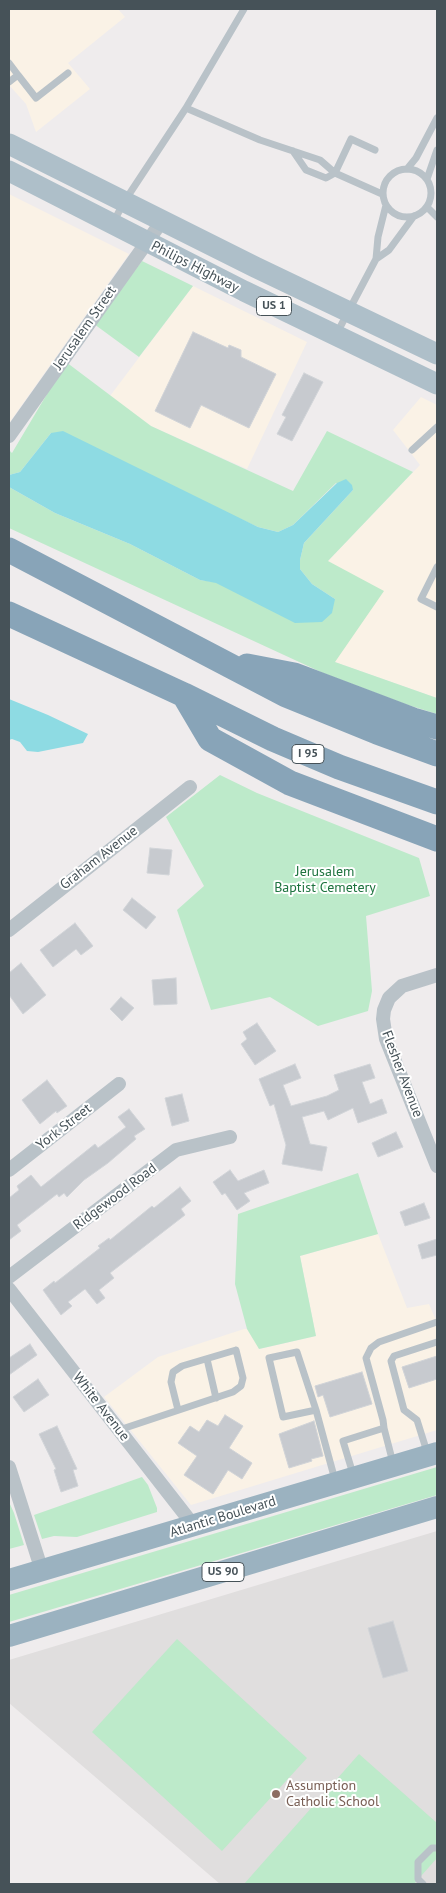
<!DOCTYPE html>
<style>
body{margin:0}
#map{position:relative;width:446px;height:1893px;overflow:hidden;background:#efeced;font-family:"PT Sans",sans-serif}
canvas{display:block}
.frame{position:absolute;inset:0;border:10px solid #465258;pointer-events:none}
</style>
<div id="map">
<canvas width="446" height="1893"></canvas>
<div class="frame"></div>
</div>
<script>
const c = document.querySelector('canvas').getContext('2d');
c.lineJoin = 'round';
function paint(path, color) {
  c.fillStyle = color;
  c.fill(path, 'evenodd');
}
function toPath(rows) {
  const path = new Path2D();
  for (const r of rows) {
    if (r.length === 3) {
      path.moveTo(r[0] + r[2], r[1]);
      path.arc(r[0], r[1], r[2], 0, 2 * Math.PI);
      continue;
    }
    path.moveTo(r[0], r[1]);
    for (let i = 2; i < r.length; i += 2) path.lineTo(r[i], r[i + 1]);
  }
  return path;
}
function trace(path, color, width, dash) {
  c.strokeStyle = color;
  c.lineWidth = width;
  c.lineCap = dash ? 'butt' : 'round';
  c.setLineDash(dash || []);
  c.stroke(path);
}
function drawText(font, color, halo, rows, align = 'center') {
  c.font = font + ' "PT Sans",sans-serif';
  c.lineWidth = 4;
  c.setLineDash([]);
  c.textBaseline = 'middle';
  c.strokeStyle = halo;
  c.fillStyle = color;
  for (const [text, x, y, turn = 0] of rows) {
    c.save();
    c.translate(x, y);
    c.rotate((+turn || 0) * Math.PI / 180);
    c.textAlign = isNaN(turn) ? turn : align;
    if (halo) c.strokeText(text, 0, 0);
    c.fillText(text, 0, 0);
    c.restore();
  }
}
const commercial = toPath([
 [9,9,118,9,125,17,68,63,90,89,36,132,26,104,9,85],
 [9,194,129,254,9,423],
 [193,286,307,342,247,469,151,426,110,396],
 [421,397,437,405,437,698,335,662,328,561,420,465,393,430],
 [378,1234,407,1308,429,1304,435,1318,437,1317,437,1430,191,1505,104,1397,158,1357,244,1329,247,1329,260,1349,316,1336,300,1256]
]);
const education = toPath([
 [437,1531,437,1884,220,1884,9,1703,9,1660]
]);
const green = toPath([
 [142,261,193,286,139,357,94,324],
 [66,362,151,426,293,491,327,431,413,472,328,561,384,591,335,662,437,698,437,714,405,704,323,673,9,528,9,487,55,513,130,544,200,580,335,599,312,584,300,569,300,560,304,543,353,490,336,483,293,525,278,532,258,527,51,433,20,472,9,475,9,450,12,453],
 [220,775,257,793,419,858,430,896,366,916,372,991,368,1011,318,1026,270,997,211,1010,177,910,204,886,166,817],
 [358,1173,378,1234,300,1256,316,1336,259,1349,247,1329,235,1284,238,1214],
 [437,1467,437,1495,9,1622,9,1595],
 [142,1477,148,1485,157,1508,157,1512,77,1537,54,1536,42,1539,34,1515],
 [9,1502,14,1513,24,1545,9,1549],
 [177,1639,307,1758,222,1851,92,1732],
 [359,1754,437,1823,437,1858,414,1884,244,1884]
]);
const water = toPath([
 [63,431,258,527,278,532,293,525,337,483,346,479,352,485,353,490,304,543,300,560,300,569,312,584,335,599,332,613,322,622,295,623,216,583,200,580,130,544,55,513,9,487,9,475,20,472,51,433],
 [9,699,48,715,88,734,83,743,38,752,27,751,20,742,12,739,9,740]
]);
const building = toPath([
 [193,332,228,348,229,345,241,350,241,357,276,374,249,428,201,405,190,428,155,411,193,332],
 [304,373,323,382,292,441,277,434,286,417,282,415,304,373],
 [150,848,172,850,169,875,147,873,150,848],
 [132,898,156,917,146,929,123,910,132,898],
 [75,923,93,946,81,955,76,949,53,967,40,950,75,923],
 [21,963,46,995,23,1014,9,995,9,973,21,963],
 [176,978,177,1004,154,1005,152,980,176,978],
 [121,997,134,1008,122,1021,110,1009,121,997],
 [257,1023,276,1051,255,1065,241,1044,247,1039,243,1032,257,1023],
 [295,1064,301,1078,283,1085,291,1106,327,1096,339,1090,334,1075,370,1064,375,1078,362,1082,370,1104,382,1099,387,1113,358,1123,353,1108,328,1120,324,1111,302,1117,310,1144,327,1147,322,1171,282,1164,286,1145,274,1104,270,1106,259,1079,295,1064],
 [47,1080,67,1106,57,1113,56,1111,40,1124,22,1100,47,1080],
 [182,1094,189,1121,172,1126,165,1098,182,1094],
 [129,1109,145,1129,134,1136,136,1139,108,1163,84,1180,67,1197,64,1193,59,1197,57,1194,17,1225,21,1231,9,1240,9,1198,19,1190,17,1186,31,1175,41,1187,95,1144,98,1148,126,1127,118,1117,129,1109],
 [396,1132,403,1147,378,1157,372,1143,396,1132],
 [230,1170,238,1181,264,1170,269,1183,244,1193,250,1201,237,1210,225,1193,222,1195,213,1182,230,1170],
 [180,1187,191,1201,181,1209,185,1215,110,1273,114,1278,99,1290,105,1298,97,1304,85,1289,68,1302,72,1306,61,1315,43,1290,54,1281,55,1283,100,1248,98,1246,109,1238,110,1240,152,1206,154,1208,180,1187],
 [424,1203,430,1218,405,1226,400,1212,424,1203],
 [437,1239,437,1255,422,1259,418,1245,437,1239],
 [30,1344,37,1355,9,1375,9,1358,30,1344],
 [437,1356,437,1379,409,1388,402,1367,437,1356],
 [362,1372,372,1404,330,1417,323,1395,318,1397,315,1386,362,1372],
 [38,1379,49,1395,24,1412,13,1397,38,1379],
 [225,1415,243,1426,229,1448,252,1463,242,1479,228,1470,213,1494,184,1475,197,1456,178,1443,190,1426,199,1432,207,1420,218,1426,225,1415],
 [314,1421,323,1456,311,1459,312,1461,289,1468,279,1434,314,1421],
 [57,1426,77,1469,73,1470,78,1486,61,1492,54,1470,56,1469,39,1434,57,1426],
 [393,1621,408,1671,383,1678,368,1628,393,1621]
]);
const service = toPath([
 [9,63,18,75],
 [9,82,18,75,36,98,68,73],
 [186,108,244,9],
 [293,151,306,170,326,178,335,173,351,139,375,150],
 [407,193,24],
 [407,169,416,158,437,118],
 [427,179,437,150],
 [427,207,437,217],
 [114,221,124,202,186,108,260,140,320,160,335,173,382,194],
 [376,259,389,250,414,216],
 [337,333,376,259,378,237,386,205],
 [412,450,437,427],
 [437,567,421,599,437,607],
 [207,1359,216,1398],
 [316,1410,283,1417,269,1358,297,1352,316,1410,335,1480],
 [384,1428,383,1420,366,1358,371,1348,379,1342,437,1322],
 [119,1430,233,1392,241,1386,243,1378,236,1350,182,1366,173,1372,171,1382,178,1410],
 [427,1452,417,1420,404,1410,391,1361,394,1356,437,1342],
 [353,1474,343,1441,384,1428,393,1463],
 [423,1884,418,1879,418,1862,432,1848,437,1848]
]);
const minor = toPath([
 [9,436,162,221],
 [9,930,190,787],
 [437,975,402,986,389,998,384,1010,383,1019,386,1039,437,1166],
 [9,1170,119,1084],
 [9,1277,176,1150,230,1137],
 [9,1289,194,1526],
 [9,1467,42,1571]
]);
const primary = toPath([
 [9,144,255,267,437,354],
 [9,171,244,291,437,384]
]);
const trunk = toPath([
 [9,1580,437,1453],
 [9,1636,437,1507]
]);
const motorway = toPath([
 [9,550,286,695,377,732,437,754],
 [9,614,184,695,273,739,339,767,437,802],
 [247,666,294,675,413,720,437,727],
 [184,695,210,739,290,783,437,839]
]);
const markers = [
 [276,1794,5,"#8d6e63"]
];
const shields = [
 [274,306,35],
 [308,754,32],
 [223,1572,42]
];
const shieldNames = [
 ["US 1",274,306],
 ["I 95",308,754],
 ["US 90",223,1572]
];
const streetNames = [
 ["Philips Highway",195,267,27],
 ["Jerusalem Street",85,328,-55],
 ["Graham Avenue",99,858,-38],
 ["Flesher Avenue",402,1074,69],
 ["York Street",64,1127,-38],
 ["Ridgewood Road",115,1197,-37],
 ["White Avenue",101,1407,52],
 ["Atlantic Boulevard",223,1517,-17]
];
const parkNames = [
 ["Jerusalem",325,872],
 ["Baptist Cemetery",325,888]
];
const educationNames = [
 ["Assumption",286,1786],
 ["Catholic School",286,1802]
];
paint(commercial, '#faf2e6');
paint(education, '#e0dede');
paint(green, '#bdeaca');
paint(water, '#8edbe3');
paint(building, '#c7cacf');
trace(building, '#d1d4d8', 1);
trace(service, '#b9c2c8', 7);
trace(minor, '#b9c2c8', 14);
trace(primary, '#aebfc9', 21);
trace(trunk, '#9bb2c0', 22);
trace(motorway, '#88a4b8', 25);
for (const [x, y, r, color] of markers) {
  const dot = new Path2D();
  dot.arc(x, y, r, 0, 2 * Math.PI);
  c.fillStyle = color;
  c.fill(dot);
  trace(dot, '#fff', 2);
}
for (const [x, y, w] of shields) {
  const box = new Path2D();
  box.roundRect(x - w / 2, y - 9.5, w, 19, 4);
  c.fillStyle = '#fff';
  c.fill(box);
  trace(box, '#465258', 1);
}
drawText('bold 12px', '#465258', null, shieldNames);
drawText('14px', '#465258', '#fff', streetNames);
drawText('14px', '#1e733f', '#fff', parkNames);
drawText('14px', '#785e54', '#fff', educationNames, 'left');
</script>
